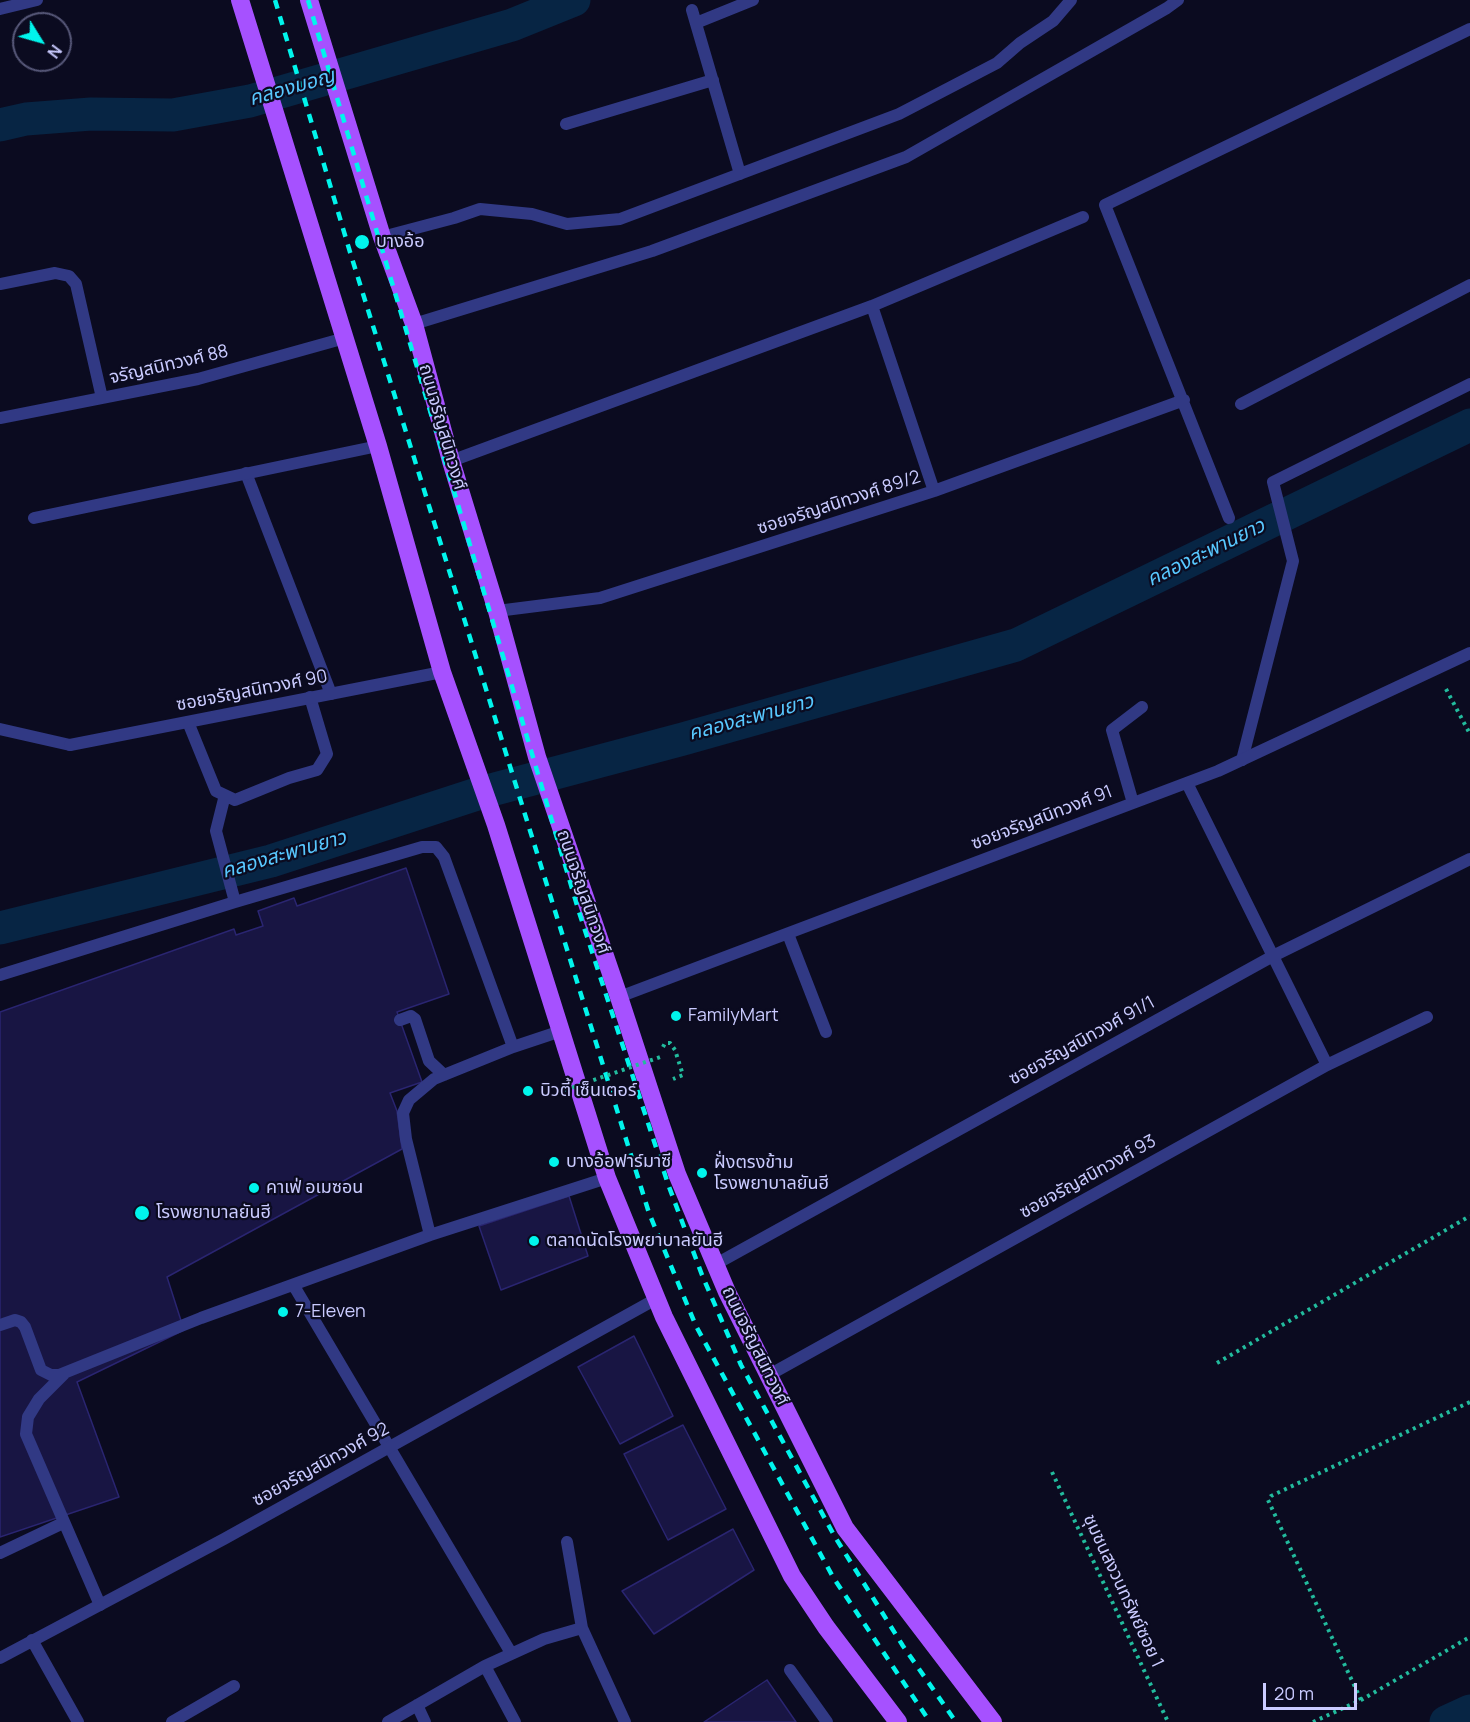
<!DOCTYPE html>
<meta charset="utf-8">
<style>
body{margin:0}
#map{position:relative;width:1470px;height:1722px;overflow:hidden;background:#0b0b20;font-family:Manrope,sans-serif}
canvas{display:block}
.north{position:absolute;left:12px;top:12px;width:60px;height:60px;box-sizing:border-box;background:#0b0b20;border:2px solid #575879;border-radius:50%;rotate:127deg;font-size:16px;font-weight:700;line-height:24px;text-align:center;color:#cacbff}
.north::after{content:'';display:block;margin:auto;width:21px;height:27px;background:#00f5ec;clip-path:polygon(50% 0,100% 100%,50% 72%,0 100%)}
.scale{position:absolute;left:1263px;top:1683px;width:94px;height:27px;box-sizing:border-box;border:3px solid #cacbff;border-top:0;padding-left:8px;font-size:18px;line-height:21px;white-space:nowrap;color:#cacbff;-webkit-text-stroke:4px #0b0b20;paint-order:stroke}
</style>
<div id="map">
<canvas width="1470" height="1722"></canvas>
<div class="north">N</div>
<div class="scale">20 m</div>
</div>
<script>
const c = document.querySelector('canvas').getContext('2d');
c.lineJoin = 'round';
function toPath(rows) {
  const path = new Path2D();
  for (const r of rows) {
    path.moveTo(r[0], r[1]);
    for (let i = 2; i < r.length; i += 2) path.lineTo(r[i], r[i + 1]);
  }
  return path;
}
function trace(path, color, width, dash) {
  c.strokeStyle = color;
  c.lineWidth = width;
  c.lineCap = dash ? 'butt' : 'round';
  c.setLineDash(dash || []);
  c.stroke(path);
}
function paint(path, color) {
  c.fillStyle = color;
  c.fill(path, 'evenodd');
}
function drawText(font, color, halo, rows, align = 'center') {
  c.font = font + ' Manrope,"Noto Sans Thai",sans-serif';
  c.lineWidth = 4.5;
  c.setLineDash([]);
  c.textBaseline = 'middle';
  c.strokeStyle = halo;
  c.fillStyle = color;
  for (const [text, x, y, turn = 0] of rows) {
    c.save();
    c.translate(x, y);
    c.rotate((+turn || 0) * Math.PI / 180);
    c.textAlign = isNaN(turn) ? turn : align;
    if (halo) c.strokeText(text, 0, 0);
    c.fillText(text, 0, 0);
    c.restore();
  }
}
const canal = toPath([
 [0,125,26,119,91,114,173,115,250,101,512,25,574,0],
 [0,928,271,861,480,793,683,739,1016,645,1470,425],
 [1446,1722,1470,1711]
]);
const building = toPath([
 [406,868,449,994,397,1012,422,1082,390,1093,397,1111,402,1149,167,1277,184,1330,77,1382,119,1497,0,1537,0,1012,234,929,236,935,263,926,258,911,294,898,297,906,406,868],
 [569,1196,588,1256,501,1290,479,1226,569,1196],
 [634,1336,673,1416,620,1444,578,1367,634,1336],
 [683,1425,726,1509,668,1540,624,1454,683,1425],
 [733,1529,754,1570,654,1634,622,1591,733,1529],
 [767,1680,796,1722,704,1722,767,1680]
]);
const path = toPath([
 [1446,689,1470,734],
 [663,1047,665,1043,670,1043,675,1050,683,1075,673,1079],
 [1217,1363,1470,1216],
 [1052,1472,1168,1722],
 [1361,1700,1268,1500,1271,1496,1470,1402],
 [1313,1722,1361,1700,1470,1637]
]);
const lane = toPath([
 [692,10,740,174],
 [696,23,753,0],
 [566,124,713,80],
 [382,237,454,218,480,209,532,214,567,224,620,219,899,114,997,63,1020,43,1053,21,1071,0],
 [414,324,652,251,906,157,1167,8,1178,0],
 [1241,404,1470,285],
 [246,473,331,694],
 [188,722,216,791,235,800,289,778,317,770,327,754,310,697],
 [0,729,70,745],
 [1242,760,1293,561,1273,482,1470,384],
 [225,795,216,831,235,902],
 [0,975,235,902,422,847,436,847,444,857,513,1047,434,1079,409,1100,403,1113,406,1139,430,1235],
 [400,1020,411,1016,415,1019,429,1061,444,1075],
 [513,1047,561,1031],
 [294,1286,511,1653],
 [0,1325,15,1320,21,1322,25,1327,41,1370,51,1375,59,1375,201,1318,430,1235,607,1178],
 [64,1374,39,1399,28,1417,26,1434,100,1605],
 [567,1542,582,1628],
 [0,1553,63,1523],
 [485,1666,515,1722],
 [790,1670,827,1722],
 [417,1705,425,1722],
 [388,1722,485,1666,544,1639,582,1628,625,1722]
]);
const street = toPath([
 [0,9,37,0],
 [0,284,55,273,69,276,76,284,102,398],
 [872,306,934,491],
 [0,418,198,379,345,338],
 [451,461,872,306,1083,217],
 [34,518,378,446],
 [1229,518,1105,205,1470,29],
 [497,611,600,598,934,491,1184,400],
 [70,745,442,672],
 [1187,783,1327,1065],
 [1133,803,1112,730,1142,707],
 [788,934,826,1032],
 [619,997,1218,771,1470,653],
 [716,1264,1273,956,1470,859],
 [769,1375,1327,1065,1427,1017],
 [32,1640,78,1722],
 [0,1658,224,1539,656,1299],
 [172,1722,234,1686]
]);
const primary = toPath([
 [240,0,378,446,442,672,496,825,607,1178,664,1317,792,1576,826,1627,898,1722],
 [309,0,382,237,414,324,451,461,497,611,537,757,619,997,677,1174,727,1292,845,1528,993,1722]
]);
const rail = toPath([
 [275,0,350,252,649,1213,696,1326,833,1577,930,1722],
 [308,0,579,912,668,1184,702,1275,741,1365,835,1537,903,1646,956,1722]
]);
const pathBridge = toPath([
 [565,1090,663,1056]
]);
const markers = [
 [362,242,8,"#00f5ec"],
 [676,1016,6,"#00f5ec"],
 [528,1091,6,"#00f5ec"],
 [554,1162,6,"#00f5ec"],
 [702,1173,6,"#00f5ec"],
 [254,1188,6,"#00f5ec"],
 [142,1213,8,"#00f5ec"],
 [534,1241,6,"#00f5ec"],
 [283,1312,6,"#00f5ec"]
];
const poiNames = [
 ["บางอ้อ",376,242],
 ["FamilyMart",688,1016],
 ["บิวตี้ เซ็นเตอร์",540,1091],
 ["บางอ้อฟาร์มาซี",566,1162],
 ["ฝั่งตรงข้าม",714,1163],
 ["โรงพยาบาลยันฮี",714,1184],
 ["คาเฟ่ อเมซอน",266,1188],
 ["โรงพยาบาลยันฮี",156,1213],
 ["ตลาดนัดโรงพยาบาลยันฮี",546,1241],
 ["7-Eleven",295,1312]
];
const streetNames = [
 ["จรัญสนิทวงศ์ 88",169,365,-13],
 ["ถนนจรัญสนิทวงศ์",442,427,74],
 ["ซอยจรัญสนิทวงศ์ 89/2",839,503,-18],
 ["ซอยจรัญสนิทวงศ์ 90",252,691,-11],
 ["ซอยจรัญสนิทวงศ์ 91",1042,818,-21],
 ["ถนนจรัญสนิทวงศ์",583,892,71],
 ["ซอยจรัญสนิทวงศ์ 91/1",1082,1041,-29],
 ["ซอยจรัญสนิทวงศ์ 93",1088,1177,-29],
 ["ถนนจรัญสนิทวงศ์",755,1346,64],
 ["ซอยจรัญสนิทวงศ์ 92",321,1465,-29],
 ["ชุมชนสงวนทรัพย์ซอย 1",1123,1591,65]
];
const waterNames = [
 ["คลองมอญ",292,88,-16],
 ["คลองสะพานยาว",1206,553,-26],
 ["คลองสะพานยาว",751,718,-15],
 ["คลองสะพานยาว",284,855,-16]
];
trace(canal, '#072544', 33);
paint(building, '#181543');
trace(building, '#2a2571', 1.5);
trace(path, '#22bb9d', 4, [3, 4.5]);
trace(lane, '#313984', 12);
trace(street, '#313984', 12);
trace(primary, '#a651ff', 18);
trace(rail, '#00f5ec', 4.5, [9, 8]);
trace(pathBridge, '#22bb9d', 4, [3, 4.5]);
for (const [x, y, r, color] of markers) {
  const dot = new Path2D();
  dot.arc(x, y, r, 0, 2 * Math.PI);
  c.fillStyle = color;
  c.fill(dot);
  trace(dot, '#0b0b20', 2);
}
drawText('18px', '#cacbff', '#0b0b20', poiNames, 'left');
drawText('18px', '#cacbff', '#0b0b20', streetNames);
drawText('italic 20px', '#58c8ff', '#0b0b20', waterNames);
</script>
